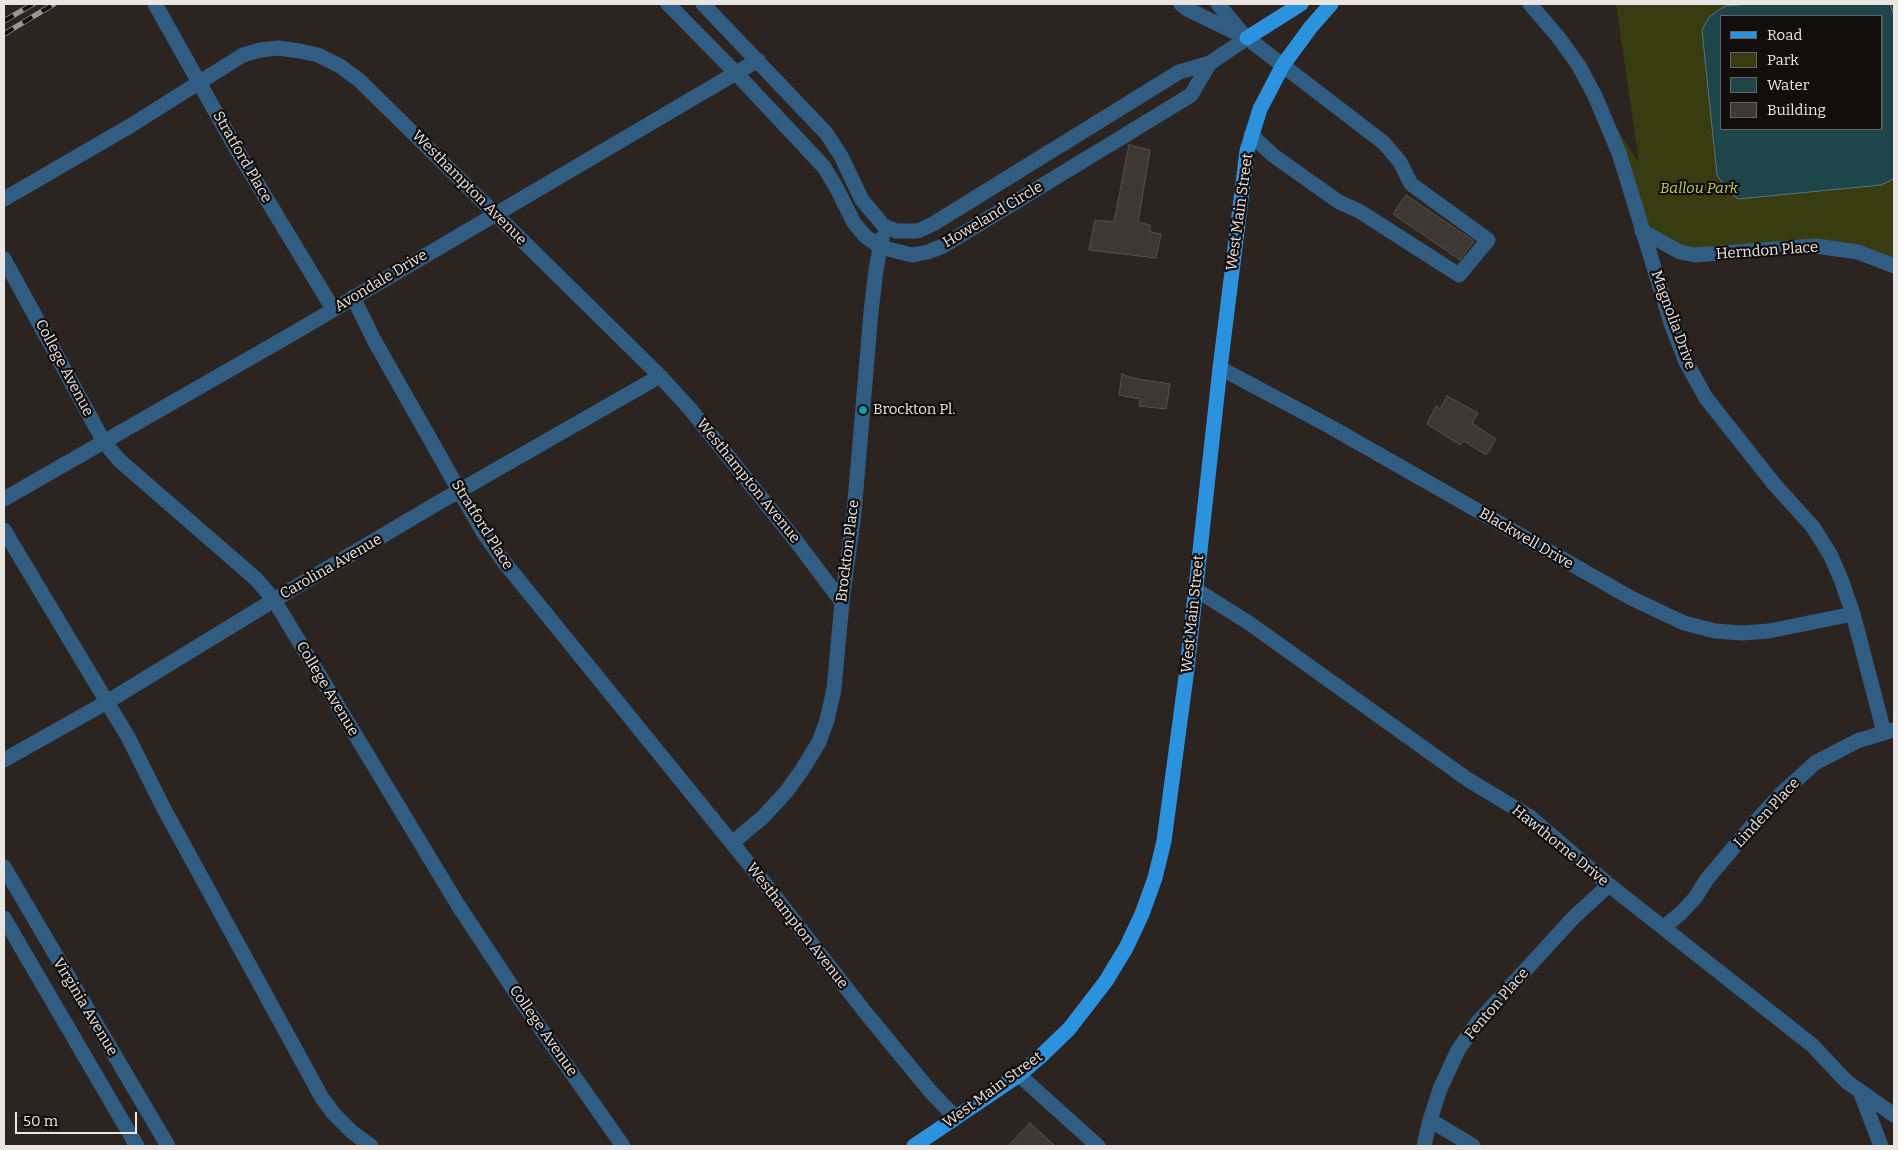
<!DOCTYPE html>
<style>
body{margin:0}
#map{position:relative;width:1898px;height:1150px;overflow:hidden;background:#2b2421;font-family:Bitter,serif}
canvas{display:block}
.frame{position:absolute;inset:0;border:5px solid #e9e5e2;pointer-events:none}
.legend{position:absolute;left:1720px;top:15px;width:162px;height:115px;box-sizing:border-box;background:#110e0d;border:1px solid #676462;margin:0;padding:6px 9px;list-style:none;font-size:15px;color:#e9e5e2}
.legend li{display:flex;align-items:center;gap:10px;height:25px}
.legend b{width:25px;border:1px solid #676462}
.scale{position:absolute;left:15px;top:1112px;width:122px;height:22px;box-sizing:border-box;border:2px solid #e9e5e2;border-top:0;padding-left:6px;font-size:15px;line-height:18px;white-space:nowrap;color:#e9e5e2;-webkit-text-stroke:4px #110e0d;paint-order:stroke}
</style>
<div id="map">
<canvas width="1898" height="1150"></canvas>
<div class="frame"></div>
<ul class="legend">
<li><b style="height:6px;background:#2c92de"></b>Road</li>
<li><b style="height:14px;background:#383d11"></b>Park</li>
<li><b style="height:14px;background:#1e4549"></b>Water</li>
<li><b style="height:14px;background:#3d3833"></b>Building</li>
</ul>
<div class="scale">50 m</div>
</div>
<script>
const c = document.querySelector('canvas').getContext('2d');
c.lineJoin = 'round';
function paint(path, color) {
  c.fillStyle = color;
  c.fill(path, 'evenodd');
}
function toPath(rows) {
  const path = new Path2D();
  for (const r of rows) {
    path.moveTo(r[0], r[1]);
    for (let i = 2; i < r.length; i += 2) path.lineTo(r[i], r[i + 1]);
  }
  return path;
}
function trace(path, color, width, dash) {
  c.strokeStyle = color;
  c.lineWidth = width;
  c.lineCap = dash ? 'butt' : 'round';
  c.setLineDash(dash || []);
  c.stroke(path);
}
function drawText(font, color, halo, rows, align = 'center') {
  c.font = font + ' Bitter,serif';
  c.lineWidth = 4.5;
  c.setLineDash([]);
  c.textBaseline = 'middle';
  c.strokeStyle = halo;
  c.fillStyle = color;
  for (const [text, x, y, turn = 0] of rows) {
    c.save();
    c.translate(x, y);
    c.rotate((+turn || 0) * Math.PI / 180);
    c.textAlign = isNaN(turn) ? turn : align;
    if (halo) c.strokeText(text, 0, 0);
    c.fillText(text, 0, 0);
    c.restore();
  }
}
const green = toPath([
 [1616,4,1894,4,1894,267,1842,249,1680,252,1642,231,1619,153,1559,38,1639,163],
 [1722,16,1882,16,1882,129,1722,129]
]);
const water = toPath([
 [1752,4,1890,4,1894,16,1894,179,1881,185,1738,199,1728,191,1717,175,1702,30,1709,17,1725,6,1752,4],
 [1722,16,1882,16,1882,129,1722,129,1722,16]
]);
const building = toPath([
 [1129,145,1150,150,1138,222,1150,225,1150,232,1161,234,1156,258,1089,250,1095,220,1114,222,1129,145],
 [1406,195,1474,241,1460,260,1393,214,1406,195],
 [1122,374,1132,378,1170,384,1166,409,1139,406,1140,399,1119,395,1122,374],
 [1447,396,1478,413,1472,423,1496,439,1486,455,1464,441,1460,445,1427,424,1436,406,1440,409,1447,396],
 [1030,1123,1055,1146,1008,1146,1030,1123]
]);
const minor = toPath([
 [155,4,237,150,333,309],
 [668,4,736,73,824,167,836,187,854,223,865,236,880,247,912,255,928,252,943,246,1191,95,1210,63],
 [703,4,826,133,841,156,862,200,884,226,896,231,918,231,933,224,1179,72,1210,63,1247,38,1384,143,1400,162,1411,184,1488,240,1459,275,1359,211,1339,202,1274,156,1251,135],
 [1181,4,1187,9,1247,38],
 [1218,4,1242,33],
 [1530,4,1559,38,1579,66,1595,96,1619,153,1671,323,1686,362,1706,398,1774,484,1813,527,1831,556,1842,582,1853,614,1884,732],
 [4,199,130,126,243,55,260,50,278,48,300,51,318,55,340,66,359,80,660,376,690,409,796,541,842,602],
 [1642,231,1680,252,1695,255,1815,246,1858,252,1894,266],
 [4,259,104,442,119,460,256,579,274,600,458,905,522,1002,623,1146],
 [353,297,374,340,460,492,483,532,504,562,766,885,865,1012,930,1091,955,1117],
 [1220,368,1329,426,1631,598,1684,623,1715,631,1742,633,1769,631,1853,614],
 [4,499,292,334,758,60],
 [4,530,128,737,163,807,322,1098,334,1114,352,1132,371,1146],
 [1195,589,1249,623,1467,779,1530,817,1609,885,1812,1045,1847,1082,1860,1091,1881,1146],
 [4,760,107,702,274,600,431,507,660,376],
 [732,843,763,817,786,792,802,770,819,742,827,720,834,689,842,602,854,513,871,312,876,270,882,238],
 [4,867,168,1146],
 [4,918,137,1146],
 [1663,928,1681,913,1695,898,1707,879,1756,821,1781,794,1815,763,1857,741,1893,730],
 [1019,1075,1098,1146],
 [1860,1091,1894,1115],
 [1430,1120,1473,1146],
 [1424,1146,1430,1120,1440,1089,1458,1050,1477,1023,1574,917,1609,885]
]);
const major = toPath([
 [1247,38,1301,4],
 [914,1146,1019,1075,1041,1056,1069,1029,1106,981,1126,948,1142,914,1155,878,1164,841,1187,669,1220,368,1247,151,1260,109,1283,65,1310,28,1331,4]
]);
const rail = toPath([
 [4,21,33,4],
 [4,34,54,4]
]);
const markers = [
 [863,410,5,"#0f9aa8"]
];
const streetNames = [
 ["Stratford Place",242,157,60],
 ["Westhampton Avenue",469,188,45],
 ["West Main Street",1240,212,-82],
 ["Howeland Circle",993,215,-31],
 ["Herndon Place",1767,251,-4],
 ["Avondale Drive",381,281,-31],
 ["Magnolia Drive",1673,320,70],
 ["College Avenue",64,368,62],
 ["Westhampton Avenue",748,481,51],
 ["Stratford Place",482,525,58],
 ["Blackwell Drive",1526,539,30],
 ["Brockton Place",848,551,-83],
 ["Carolina Avenue",331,567,-30],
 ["West Main Street",1193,614,-84],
 ["College Avenue",327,689,59],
 ["Linden Place",1767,813,-47],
 ["Hawthorne Drive",1560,846,39],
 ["Westhampton Avenue",797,926,52],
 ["Fenton Place",1497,1004,-49],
 ["Virginia Avenue",85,1007,59],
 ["College Avenue",543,1031,55],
 ["West Main Street",993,1090,-36]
];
const parkNames = [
 ["Ballou Park",1699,189]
];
const poiNames = [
 ["Brockton Pl.",873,410]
];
paint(green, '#383d11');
paint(water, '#1e4549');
trace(water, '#5b7577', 1);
paint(building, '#3d3833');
trace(building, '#58524c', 1);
trace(minor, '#325d82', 15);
trace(major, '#2c92de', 15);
trace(rail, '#9b9592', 5.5);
trace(rail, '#110e0d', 4, [11]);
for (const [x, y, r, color] of markers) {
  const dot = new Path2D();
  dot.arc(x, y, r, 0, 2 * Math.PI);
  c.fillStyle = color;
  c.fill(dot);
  trace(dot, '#110e0d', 2);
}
drawText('15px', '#e9e5e2', '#110e0d', streetNames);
drawText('italic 15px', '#bfcd59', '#110e0d', parkNames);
drawText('15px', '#e9e5e2', '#110e0d', poiNames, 'left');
</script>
